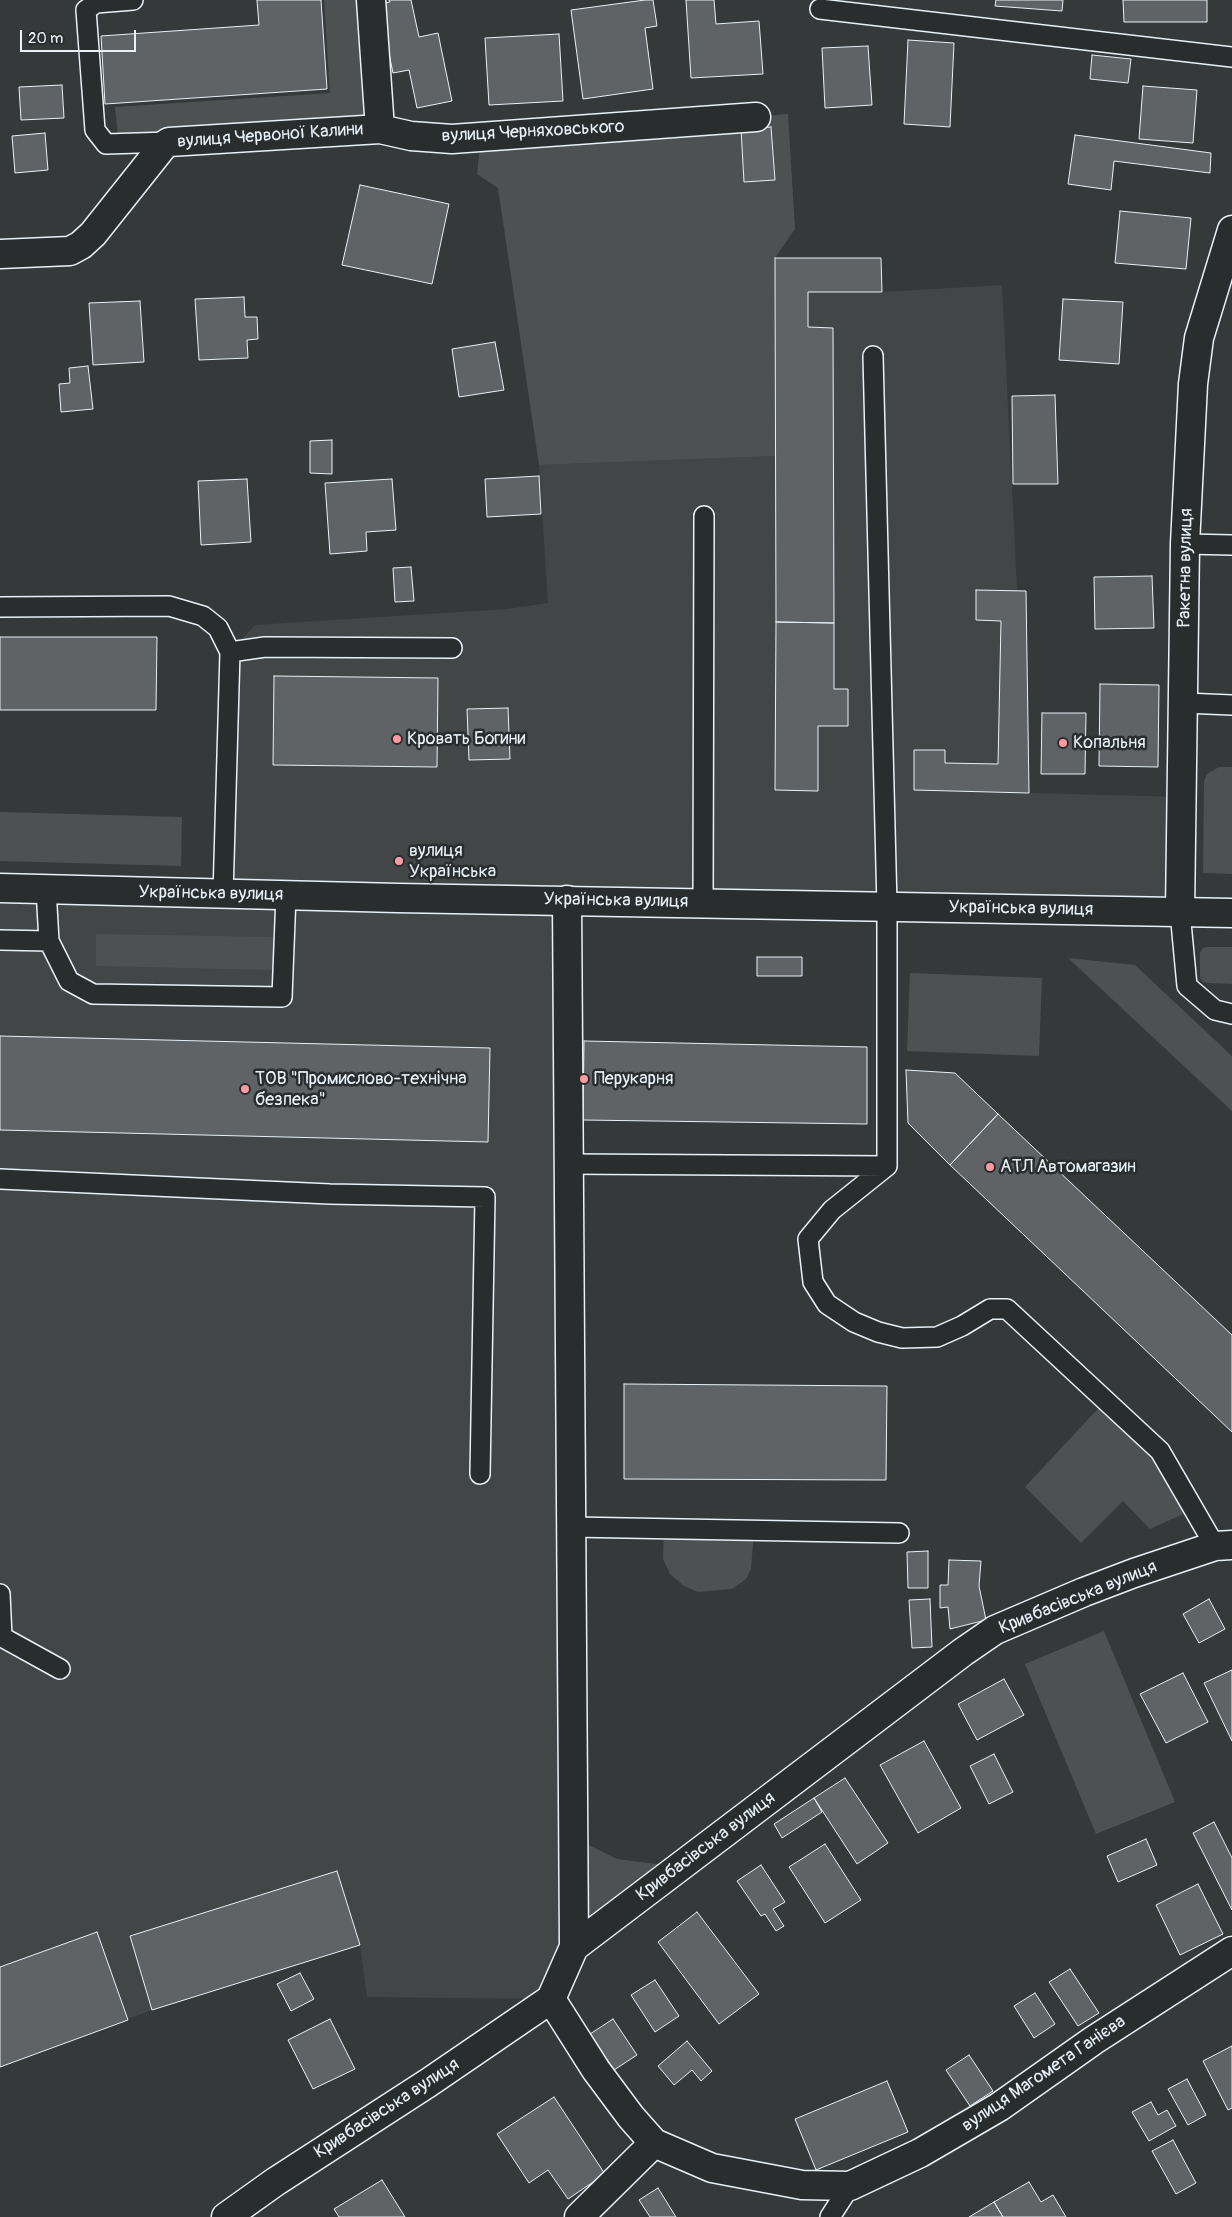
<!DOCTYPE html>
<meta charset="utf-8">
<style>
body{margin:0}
#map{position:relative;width:1232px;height:2217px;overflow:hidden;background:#35393a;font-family:Pangolin,sans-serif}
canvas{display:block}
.scale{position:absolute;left:20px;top:30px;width:116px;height:22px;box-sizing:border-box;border:2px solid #e8f1f8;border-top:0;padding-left:6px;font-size:15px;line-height:18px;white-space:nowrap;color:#e8f1f8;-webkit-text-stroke:4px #2a2d2e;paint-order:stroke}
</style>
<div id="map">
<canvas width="1232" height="2217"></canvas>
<div class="scale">20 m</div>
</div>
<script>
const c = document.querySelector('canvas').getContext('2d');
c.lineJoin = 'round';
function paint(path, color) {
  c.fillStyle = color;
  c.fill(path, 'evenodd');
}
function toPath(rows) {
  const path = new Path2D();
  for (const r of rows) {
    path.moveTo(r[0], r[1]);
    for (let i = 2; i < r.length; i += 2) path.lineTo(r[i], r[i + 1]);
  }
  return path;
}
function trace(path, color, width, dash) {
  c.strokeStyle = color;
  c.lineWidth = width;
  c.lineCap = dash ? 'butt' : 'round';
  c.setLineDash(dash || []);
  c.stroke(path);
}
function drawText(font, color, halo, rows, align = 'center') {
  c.font = font + ' Pangolin,sans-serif';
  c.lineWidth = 5;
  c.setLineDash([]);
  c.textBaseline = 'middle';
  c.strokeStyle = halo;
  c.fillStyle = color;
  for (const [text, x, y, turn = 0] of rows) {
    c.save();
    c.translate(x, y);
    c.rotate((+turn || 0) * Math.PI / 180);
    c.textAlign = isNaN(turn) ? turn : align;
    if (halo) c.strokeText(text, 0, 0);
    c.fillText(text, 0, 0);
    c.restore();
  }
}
const built = toPath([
 [775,258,881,258,882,292,1002,285,1017,590,1026,591,1029,793,1183,797,1180,912,567,900,574,1947,551,1999,367,1997,360,1945,152,2010,0,2067,0,888,223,895,230,652,255,625,507,609,548,603,539,465,775,456]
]);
const green = toPath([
 [324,0,358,0,365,116,118,137,115,107,330,93],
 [788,114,795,229,775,258,775,456,539,465,498,188,477,174,481,137],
 [1219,767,1232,767,1232,874,1203,873,1204,781,1207,774],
 [0,812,182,817,181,866,0,861],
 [96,934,275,937,274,970,96,966],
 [1208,947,1232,947,1232,984,1208,983,1203,982,1200,978,1200,953,1203,948],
 [1068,958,1135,965,1232,1056,1232,1111],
 [910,973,1042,978,1039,1056,907,1051],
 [1107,1399,1160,1451,1194,1509,1150,1529,1123,1501,1081,1543,1025,1487],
 [664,1529,754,1531,751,1569,746,1579,732,1589,698,1592,684,1586,670,1574,663,1559],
 [1104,1631,1175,1802,1096,1834,1025,1664],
 [573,1837,617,1859,656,1864,686,1863,574,1947]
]);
const building = toPath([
 [257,0,321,0,327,89,105,104,101,36,259,25,257,0],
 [389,0,411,0,419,37,438,33,452,101,417,108,409,70,393,73,379,4,390,2,389,0],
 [645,0,653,0,657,26,645,28,653,89,583,99,571,10,645,0],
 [686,0,714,0,716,24,759,21,763,74,691,78,686,0],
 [996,0,1063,0,1062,11,995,6,996,0],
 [1123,0,1207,0,1207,22,1124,22,1123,0],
 [559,34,563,101,489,105,485,38,559,34],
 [908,40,954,43,950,127,904,124,908,40],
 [868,46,872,105,825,108,822,48,868,46],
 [1092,55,1131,59,1128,83,1090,79,1092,55],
 [62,85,64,118,21,120,19,87,62,85],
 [1143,86,1197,90,1193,143,1139,139,1143,86],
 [771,127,775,180,744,182,741,129,771,127],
 [45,133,48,170,15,173,12,136,45,133],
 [1075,135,1211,153,1210,173,1114,161,1111,190,1068,184,1075,135],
 [360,185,449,204,432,284,342,265,360,185],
 [1120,211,1191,218,1186,269,1115,263,1120,211],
 [775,258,881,258,882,292,808,292,808,327,833,328,834,623,776,622,775,258],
 [244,297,245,317,257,317,258,339,247,340,248,358,199,360,195,299,244,297],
 [1063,299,1123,302,1119,364,1059,360,1063,299],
 [140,301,144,362,93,365,89,303,140,301],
 [495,342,504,390,459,397,452,349,495,342],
 [88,366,93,409,61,412,59,384,70,383,69,368,88,366],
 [1055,395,1058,484,1013,484,1012,396,1055,395],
 [332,440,332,474,310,473,310,441,332,440],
 [539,476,541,514,487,517,485,479,539,476],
 [247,479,251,542,201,545,198,481,247,479],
 [392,479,396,530,366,532,367,551,330,554,325,483,392,479],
 [411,567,414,601,395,602,393,568,411,567],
 [1152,576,1154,628,1095,629,1094,577,1152,576],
 [976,590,1026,591,1029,793,914,790,914,750,945,750,945,763,998,764,1001,621,976,620,976,590],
 [776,622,834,623,834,689,848,689,848,726,818,726,818,791,775,790,776,622],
 [0,637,157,637,156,710,0,710,0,637],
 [274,676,438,678,437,767,273,765,274,676],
 [1100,684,1159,685,1158,767,1099,766,1100,684],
 [508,708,510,759,469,760,467,709,508,708],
 [1042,713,1086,713,1085,774,1041,774,1042,713],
 [757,957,802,957,802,976,757,976,757,957],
 [0,1036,490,1048,488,1142,0,1130,0,1036],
 [584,1041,867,1047,867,1124,583,1120,584,1041],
 [906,1070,955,1073,998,1114,950,1165,908,1123,906,1070],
 [998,1114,1232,1335,1232,1432,950,1165,998,1114],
 [624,1384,887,1386,886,1480,624,1479,624,1384],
 [928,1551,928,1588,908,1588,907,1552,928,1551],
 [949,1560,981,1561,979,1586,986,1620,950,1629,948,1607,940,1608,940,1585,948,1585,949,1560],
 [930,1599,932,1647,912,1648,909,1600,930,1599],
 [1209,1599,1225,1629,1199,1643,1183,1614,1209,1599],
 [1232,1670,1232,1741,1204,1683,1232,1670],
 [1183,1673,1208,1722,1166,1743,1140,1694,1183,1673],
 [1004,1679,1024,1715,977,1740,958,1704,1004,1679],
 [924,1741,961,1808,918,1833,880,1765,924,1741],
 [994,1754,1013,1792,989,1804,970,1766,994,1754],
 [845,1778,888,1843,857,1864,814,1798,845,1778],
 [814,1798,822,1812,782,1838,774,1824,814,1798],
 [1214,1822,1232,1858,1232,1910,1193,1833,1214,1822],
 [1146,1839,1157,1865,1118,1882,1107,1856,1146,1839],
 [825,1844,861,1900,825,1923,789,1867,825,1844],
 [761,1865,785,1902,773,1909,784,1926,776,1931,765,1914,761,1916,737,1881,761,1865],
 [337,1871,360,1945,152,2010,130,1936,337,1871],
 [1198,1884,1223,1934,1180,1955,1156,1905,1198,1884],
 [697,1912,759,1994,719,2024,658,1942,697,1912],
 [97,1932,128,2020,0,2067,0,1967,97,1932],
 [1070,1969,1099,2013,1078,2026,1049,1982,1070,1969],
 [300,1973,314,1999,291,2011,277,1984,300,1973],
 [655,1980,679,2016,655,2032,631,1995,655,1980],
 [1035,1993,1055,2024,1034,2038,1014,2006,1035,1993],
 [330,2019,355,2069,313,2089,288,2040,330,2019],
 [613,2019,637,2055,614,2070,590,2034,613,2019],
 [687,2041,712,2071,701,2081,692,2070,674,2085,658,2066,687,2041],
 [1232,2046,1232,2108,1228,2110,1203,2061,1232,2046],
 [969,2055,993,2091,970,2106,946,2070,969,2055],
 [1187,2079,1206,2115,1188,2125,1168,2089,1187,2079],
 [887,2081,908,2132,816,2170,795,2119,887,2081],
 [554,2097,605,2174,568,2199,548,2170,529,2183,497,2134,554,2097],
 [1151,2102,1158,2115,1167,2110,1176,2126,1149,2141,1132,2112,1151,2102],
 [1173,2140,1196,2183,1176,2194,1152,2151,1173,2140],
 [382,2180,405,2217,339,2217,334,2209,382,2180],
 [1029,2182,1041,2202,1053,2195,1066,2217,1003,2217,994,2202,1029,2182],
 [658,2188,676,2217,650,2217,639,2200,658,2188],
 [994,2202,1003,2217,969,2217,994,2202]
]);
const lane = toPath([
 [133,0,96,3,86,10,95,130,106,144,169,142],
 [820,9,1232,57],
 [1185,544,1232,545],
 [0,607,169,606,203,616,218,628,230,652,223,895],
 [230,652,265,647,452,648],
 [1184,703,1232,705],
 [46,889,49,941,69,981,93,994,282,997,286,895],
 [703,903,704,516],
 [1180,912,1187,986,1215,1010,1232,1014],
 [0,940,49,941],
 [568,1164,887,1166,887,906,873,356],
 [887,1166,832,1210,808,1239,813,1282,827,1304,854,1322,878,1332,902,1338,937,1337,962,1326,990,1309,1007,1309,1160,1451,1215,1546],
 [0,1179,330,1194,485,1197,480,1474],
 [572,1527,899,1533],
 [0,1594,2,1637],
 [2,1637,60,1669],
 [830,2217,850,2186]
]);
const street = toPath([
 [371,0,380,129,411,136,452,139,756,117],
 [0,254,70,251,81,245,93,234,163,146,169,142,380,129],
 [567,900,574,1947],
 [1180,912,1185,544,1193,384,1199,338,1232,230],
 [551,1999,596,2070,631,2117,654,2143],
 [226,2217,275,2182,428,2083,551,1999,574,1947,963,1652,995,1630,1084,1592,1134,1573,1215,1546,1232,1545],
 [579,2217,654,2143,712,2168,802,2185,850,2186,920,2153,999,2107,1094,2040,1232,1951]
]);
const secondary = toPath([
 [0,888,398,898,1232,913]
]);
const markers = [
 [397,739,5,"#ff9aa2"],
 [1063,743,5,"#ff9aa2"],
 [399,861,5,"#ff9aa2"],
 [584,1079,5,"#ff9aa2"],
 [245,1089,5,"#ff9aa2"],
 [990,1167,5,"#ff9aa2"]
];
const streetNames = [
 ["вулиця Черняховського",533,132,-3],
 ["вулиця Червоної Калини",270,136,-4],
 ["Ракетна вулиця",1186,568,-89],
 ["Українська вулиця",211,894,1],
 ["Українська вулиця",616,901,1],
 ["Українська вулиця",1021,909,1],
 ["Кривбасівська вулиця",1078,1598,-22],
 ["Кривбасівська вулиця",706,1847,-37],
 ["вулиця Магомета Ганієва",1044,2074,-34],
 ["Кривбасівська вулиця",387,2109,-33]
];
const poiNames = [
 ["Кровать Богини",407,739],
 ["Копальня",1073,743],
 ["вулиця",409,851],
 ["Українська",409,872],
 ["ТОВ \"Промислово-технічна",255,1079],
 ["безпека\"",255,1100],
 ["Перукарня",594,1079],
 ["АТЛ Автомагазин",1000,1167]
];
paint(built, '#424647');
paint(green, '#4d5152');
paint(building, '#5f6365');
trace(building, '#e8f1f8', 1);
trace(lane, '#e8f1f8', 22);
trace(street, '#e8f1f8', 31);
trace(secondary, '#e8f1f8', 31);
trace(lane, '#2a2d2e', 19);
trace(street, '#2a2d2e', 28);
trace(secondary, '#2a2d2e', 28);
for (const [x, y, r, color] of markers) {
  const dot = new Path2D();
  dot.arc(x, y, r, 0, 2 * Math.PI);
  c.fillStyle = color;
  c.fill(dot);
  trace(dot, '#2a2d2e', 2);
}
drawText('18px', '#e8f1f8', '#2a2d2e', streetNames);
drawText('18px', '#e8f1f8', '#2a2d2e', poiNames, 'left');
</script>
